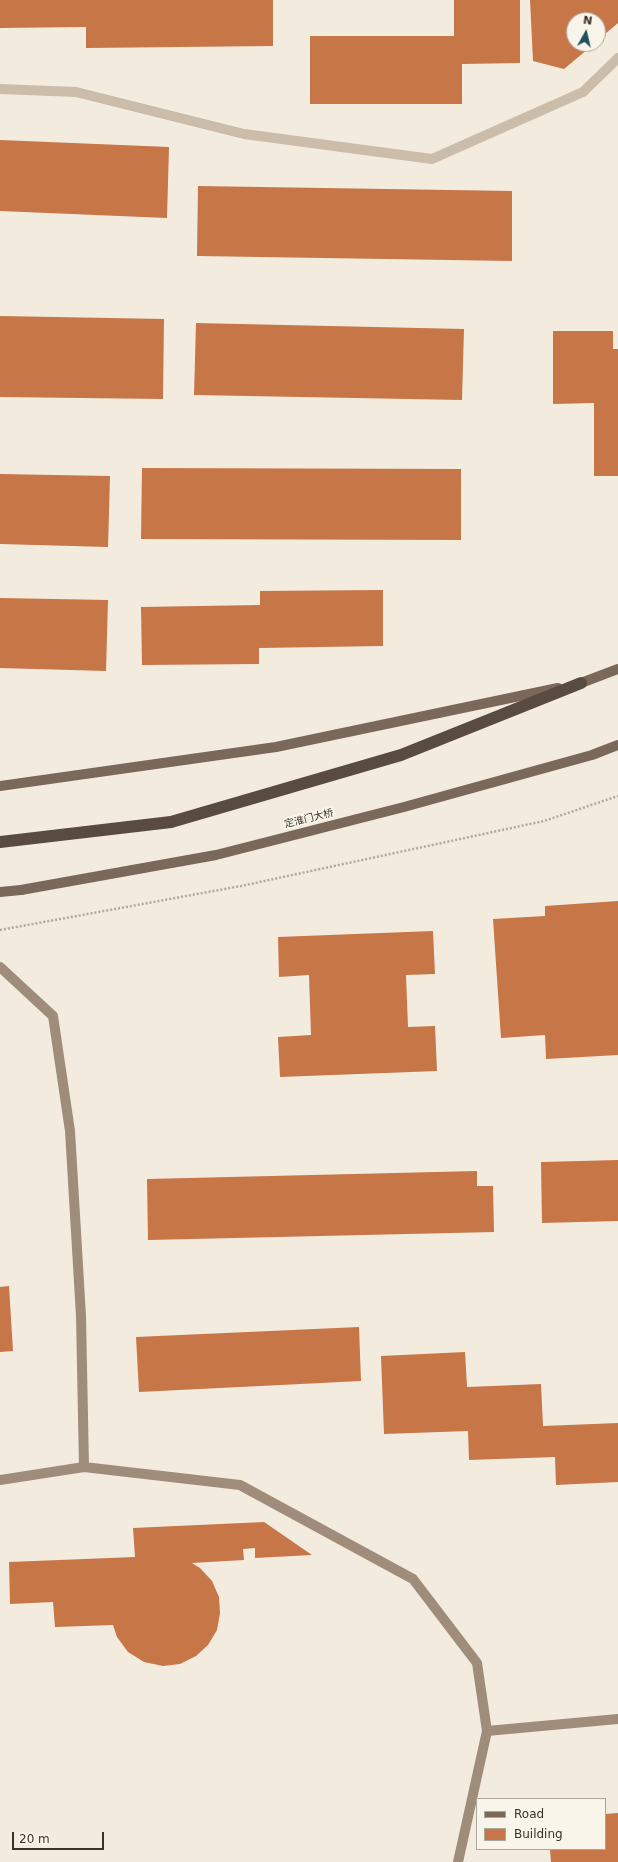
<!DOCTYPE html>
<meta charset="utf-8">
<style>
body{margin:0}
#map{position:relative;width:618px;height:1862px;overflow:hidden;background:#f3ebde;font-family:"DejaVu Sans",sans-serif}
canvas{display:block}
.legend{position:absolute;left:476px;top:1798px;width:130px;height:52px;box-sizing:border-box;background:#faf5ea;border:1px solid #aca69d;margin:0;padding:5px 7px;list-style:none;font-size:12px;color:#383029}
.legend li{display:flex;align-items:center;gap:8px;height:20px}
.legend b{width:20px;border:1px solid #aca69d}
.north{position:absolute;left:566px;top:12px;width:40px;height:40px;box-sizing:border-box;background:#faf5ea;border:1px solid #aca69d;border-radius:50%;rotate:8deg;font-size:11px;font-weight:700;line-height:16px;text-align:center;color:#383029}
.north::after{content:'';display:block;margin:auto;width:14px;height:18px;background:#1e4f5b;clip-path:polygon(50% 0,100% 100%,50% 72%,0 100%)}
.scale{position:absolute;left:12px;top:1832px;width:92px;height:18px;box-sizing:border-box;border:2px solid #383029;border-top:0;padding-left:5px;font-size:12px;line-height:14px;white-space:nowrap;color:#383029;-webkit-text-stroke:3px #faf5ea;paint-order:stroke}
</style>
<div id="map">
<canvas width="618" height="1862"></canvas>
<ul class="legend">
<li><b style="height:5px;background:#7a695a"></b>Road</li>
<li><b style="height:11px;background:#c77648"></b>Building</li>
</ul>
<div class="north">N</div>
<div class="scale">20 m</div>
</div>
<script>
const c = document.querySelector('canvas').getContext('2d');
c.lineJoin = 'round';
function paint(path, color) {
  c.fillStyle = color;
  c.fill(path, 'evenodd');
}
function toPath(rows) {
  const path = new Path2D();
  for (const r of rows) {
    path.moveTo(r[0], r[1]);
    for (let i = 2; i < r.length; i += 2) path.lineTo(r[i], r[i + 1]);
  }
  return path;
}
function trace(path, color, width, dash) {
  c.strokeStyle = color;
  c.lineWidth = width;
  c.lineCap = dash ? 'butt' : 'round';
  c.setLineDash(dash || []);
  c.stroke(path);
}
function drawText(font, color, halo, rows, align = 'center') {
  c.font = font + ' "DejaVu Sans","Noto Sans SC",sans-serif';
  c.lineWidth = 4;
  c.setLineDash([]);
  c.textBaseline = 'middle';
  c.strokeStyle = halo;
  c.fillStyle = color;
  for (const [text, x, y, turn = 0] of rows) {
    c.save();
    c.translate(x, y);
    c.rotate((+turn || 0) * Math.PI / 180);
    c.textAlign = isNaN(turn) ? turn : align;
    if (halo) c.strokeText(text, 0, 0);
    c.fillText(text, 0, 0);
    c.restore();
  }
}
const building = toPath([
 [0,0,273,0,273,46,86,48,86,27,0,28],
 [454,0,520,0,520,63,462,64,462,104,310,104,310,36,454,36],
 [530,0,618,0,618,23,598,40,598,20,574,20,574,44,594,44,564,69,533,61],
 [0,140,169,147,167,218,0,211],
 [198,186,512,191,512,261,197,256],
 [0,316,164,319,163,399,0,397],
 [196,323,464,329,462,400,194,395],
 [553,331,613,331,613,349,618,349,618,476,594,476,594,403,553,404],
 [142,468,461,469,461,540,141,539],
 [0,474,110,476,108,547,0,544],
 [383,590,383,646,259,648,259,664,142,665,141,607,260,605,260,591],
 [0,598,108,600,106,671,0,668],
 [618,901,618,1055,546,1059,545,1035,501,1038,493,919,545,916,545,906],
 [433,931,435,974,406,975,408,1027,435,1026,437,1071,280,1077,278,1037,311,1035,309,975,279,977,278,937],
 [618,1160,618,1221,542,1223,541,1162],
 [477,1171,477,1186,493,1186,494,1232,148,1240,147,1179],
 [9,1286,13,1351,0,1352,0,1287],
 [359,1327,361,1381,139,1392,136,1337],
 [465,1352,467,1387,541,1384,543,1426,618,1423,618,1482,556,1485,555,1457,469,1460,468,1431,384,1434,381,1356],
 [264,1522,312,1555,255,1558,255,1548,243,1549,244,1560,192,1563,200,1568,212,1581,219,1597,220,1613,217,1630,208,1645,196,1656,180,1664,163,1666,144,1662,128,1652,117,1637,113,1625,55,1627,53,1602,10,1604,9,1562,135,1557,133,1528],
 [618,1813,618,1862,551,1862,550,1849,605,1849,605,1814]
]);
const street = toPath([
 [0,89,76,92,244,134,432,159,583,92,618,58]
]);
const secondary = toPath([
 [0,967,53,1016,70,1131,81,1316,84,1467],
 [0,1480,84,1467,240,1485,413,1579,477,1663,487,1731,458,1862],
 [487,1731,618,1719]
]);
const primary = toPath([
 [581,683,618,669],
 [0,892,21,890]
]);
const highway = toPath([
 [0,842,171,822]
]);
const pathBridge = toPath([
 [0,930,241,886,544,821,618,796]
]);
const primaryBridge = toPath([
 [0,786,276,747,558,688],
 [21,890,216,855,404,807,592,755,618,745]
]);
const highwayBridge = toPath([
 [171,822,401,755,581,683]
]);
const streetNames = [
 ["定淮门大桥",309,819,-14]
];
paint(building, '#c77648');
trace(street, '#cbbda9', 10);
trace(secondary, '#9f8c7a', 10);
trace(primary, '#7a695a', 10);
trace(highway, '#594b40', 12);
trace(pathBridge, '#b7a793', 2.5, [2, 2]);
trace(primaryBridge, '#7a695a', 10);
trace(highwayBridge, '#594b40', 12);
drawText('10px', '#383029', '#faf5ea', streetNames);
</script>
